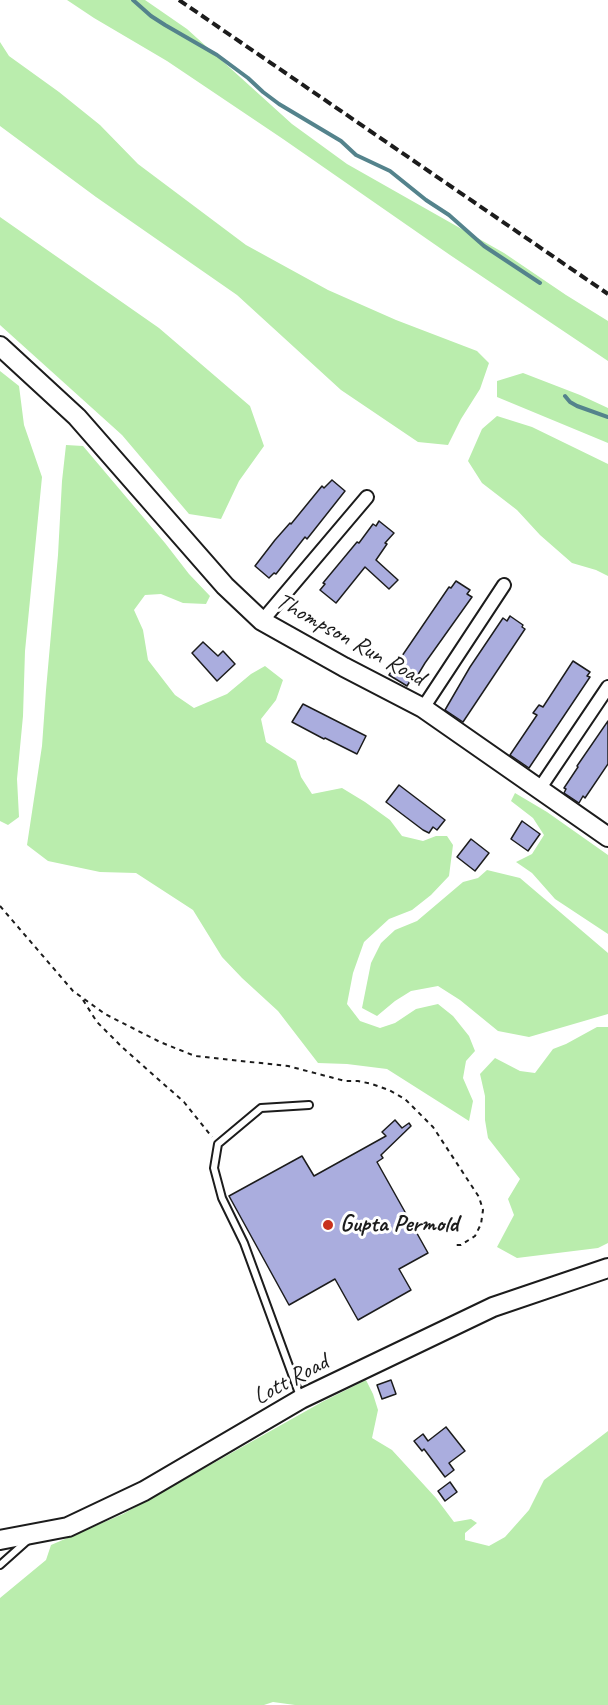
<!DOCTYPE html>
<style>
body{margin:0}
canvas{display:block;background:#fff}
</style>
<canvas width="608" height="1705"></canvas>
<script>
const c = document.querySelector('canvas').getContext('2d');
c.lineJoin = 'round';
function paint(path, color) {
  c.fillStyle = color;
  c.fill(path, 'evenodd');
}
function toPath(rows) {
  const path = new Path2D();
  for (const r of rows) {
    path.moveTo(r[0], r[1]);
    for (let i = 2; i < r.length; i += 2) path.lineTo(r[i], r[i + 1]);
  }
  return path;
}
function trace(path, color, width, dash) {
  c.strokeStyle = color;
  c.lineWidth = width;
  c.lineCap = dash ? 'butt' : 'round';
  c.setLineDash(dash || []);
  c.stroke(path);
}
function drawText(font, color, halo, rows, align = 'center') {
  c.font = font + ' Caveat,sans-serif';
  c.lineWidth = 6;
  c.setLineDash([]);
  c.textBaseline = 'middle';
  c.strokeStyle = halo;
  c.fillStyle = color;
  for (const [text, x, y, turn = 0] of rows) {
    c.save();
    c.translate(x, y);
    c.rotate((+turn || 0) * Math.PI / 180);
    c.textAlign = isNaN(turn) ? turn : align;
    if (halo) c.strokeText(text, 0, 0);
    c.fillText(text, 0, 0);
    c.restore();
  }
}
const green = toPath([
 [67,0,145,0,187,29,292,124,347,164,504,253,566,295,608,321,608,361,450,255,283,139,167,61,94,18],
 [0,42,9,56,59,92,100,125,138,164,246,245,328,290,396,320,477,351,489,363,480,389,461,419,448,445,418,442,341,390,237,295,96,197,0,126],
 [0,217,159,328,250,406,264,446,239,481,221,519,189,514,122,435,0,325],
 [0,371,19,386,24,425,42,477,25,651,23,716,17,779,19,817,8,825,0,821],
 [523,373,580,395,608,408,608,443,497,397,497,381],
 [497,416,532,427,608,464,608,576,596,570,572,563,540,535,517,510,482,483,468,461,482,429],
 [66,445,83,446,165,543,189,574,210,596,206,604,183,603,161,594,145,595,134,610,143,630,148,660,175,695,194,708,227,694,251,674,265,666,283,680,276,700,261,719,266,742,296,761,301,777,312,794,342,788,365,802,390,820,402,836,423,841,436,836,447,836,453,845,449,876,431,895,412,910,389,919,364,942,353,973,347,1004,360,1021,380,1028,395,1023,416,1009,438,1004,453,1016,469,1036,475,1051,466,1061,463,1078,473,1101,469,1121,387,1069,347,1064,318,1063,278,1011,242,978,222,957,193,910,136,873,100,872,48,861,27,845,42,746,46,690,58,555,62,481],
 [515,793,547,812,608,855,608,934,555,899,532,873,516,862,532,854,544,835,533,818,511,801],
 [487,870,520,878,608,953,608,1014,529,1037,498,1031,460,1000,438,986,411,991,395,1001,377,1016,362,1008,371,963,381,943,395,930,417,921,463,882,478,878],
 [597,1027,608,1027,608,1243,598,1248,517,1258,497,1247,514,1215,508,1199,520,1179,488,1138,485,1120,485,1096,480,1074,495,1058,520,1071,535,1073,553,1049,566,1044],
 [366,1380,373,1394,378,1410,372,1438,392,1450,436,1498,454,1522,471,1519,477,1523,465,1533,465,1540,489,1546,505,1537,529,1510,544,1480,608,1431,608,1705,295,1705,273,1702,264,1705,0,1705,0,1598,46,1560,51,1545,123,1514,322,1402]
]);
const stream = toPath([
 [133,0,151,16,165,25,217,55,248,78,263,92,279,104,341,141,356,155,390,171,426,200,449,215,484,246,540,283],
 [565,396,570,402,577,406,608,417]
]);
const building = toPath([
 [332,480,345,491,307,539,305,537,276,574,274,573,269,578,255,566,275,540,290,523,291,524,322,486,324,488,332,480],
 [379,521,394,533,385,543,387,544,376,560,398,580,389,589,365,567,336,603,320,590,325,584,323,583,357,542,359,543,373,524,376,526,379,521],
 [456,581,470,590,467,594,472,597,425,663,413,683,410,681,407,686,389,675,449,587,451,588,456,581],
 [510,616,523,625,522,627,525,629,463,722,445,710,470,667,503,618,507,621,510,616],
 [203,642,218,656,223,651,235,664,217,681,192,653,203,642],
 [573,661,590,672,587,676,590,677,529,768,510,755,537,715,533,713,539,705,543,707,573,661],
 [303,704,366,736,357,754,325,738,324,739,292,722,303,704],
 [608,721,608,764,585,798,583,796,579,803,564,793,566,789,564,788,578,767,577,766,608,721],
 [399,785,445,820,437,830,433,827,429,833,423,830,386,802,399,785],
 [522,821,540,834,528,851,511,839,522,821],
 [471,839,489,853,475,871,457,857,471,839],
 [395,1120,402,1128,409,1123,411,1126,381,1155,383,1158,377,1162,428,1253,399,1269,411,1290,358,1320,335,1279,289,1305,229,1196,302,1156,314,1176,386,1136,382,1132,395,1120],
 [391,1380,396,1394,382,1399,377,1385,391,1380],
 [446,1427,465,1451,449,1463,454,1470,445,1477,424,1449,422,1451,414,1441,423,1434,428,1441,446,1427],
 [450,1482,457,1492,445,1501,438,1491,450,1482]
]);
const path = toPath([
 [0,906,73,991,105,1014,160,1042,195,1056,288,1066,345,1081,358,1081,372,1084,389,1090,405,1099,433,1127,479,1197,483,1210,481,1224,475,1236,461,1245,454,1245],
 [83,1000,97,1022,123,1048,184,1102,212,1137]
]);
const lane = toPath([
 [300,1396,244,1243,222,1198,214,1168,218,1144,261,1108,309,1105],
 [0,1565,28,1540]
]);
const street = toPath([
 [262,621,367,497],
 [423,708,504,585],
 [540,788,608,687]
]);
const secondary = toPath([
 [0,346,77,417,225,586,262,621,344,667,423,708,608,837],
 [0,1540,68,1527,144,1491,301,1399,493,1307,608,1268]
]);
const rail = toPath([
 [179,0,608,294]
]);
const markers = [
 [328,1225,6,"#c8321e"]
];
const streetNames = [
 ["Thompson Run Road",350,640,29],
 ["Lott Road",291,1380,-28]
];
const poiNames = [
 ["Gupta Permold",340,1225]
];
paint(green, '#baedad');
trace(stream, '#54838c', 4);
paint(building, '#aaadde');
trace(building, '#1c1c1c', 1.5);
trace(lane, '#1c1c1c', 10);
trace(street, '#1c1c1c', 16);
trace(secondary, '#1c1c1c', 22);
trace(path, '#1c1c1c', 2, [4.5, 4.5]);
trace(lane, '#fff', 6);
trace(street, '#fff', 12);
trace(secondary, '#fff', 18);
trace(rail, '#1c1c1c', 4, [9, 4.5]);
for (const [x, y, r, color] of markers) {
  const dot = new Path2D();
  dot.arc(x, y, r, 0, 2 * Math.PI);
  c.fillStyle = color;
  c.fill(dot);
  trace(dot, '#fff', 2);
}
drawText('24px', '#1c1c1c', '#fff', streetNames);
drawText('bold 24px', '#1c1c1c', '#fff', poiNames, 'left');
</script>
